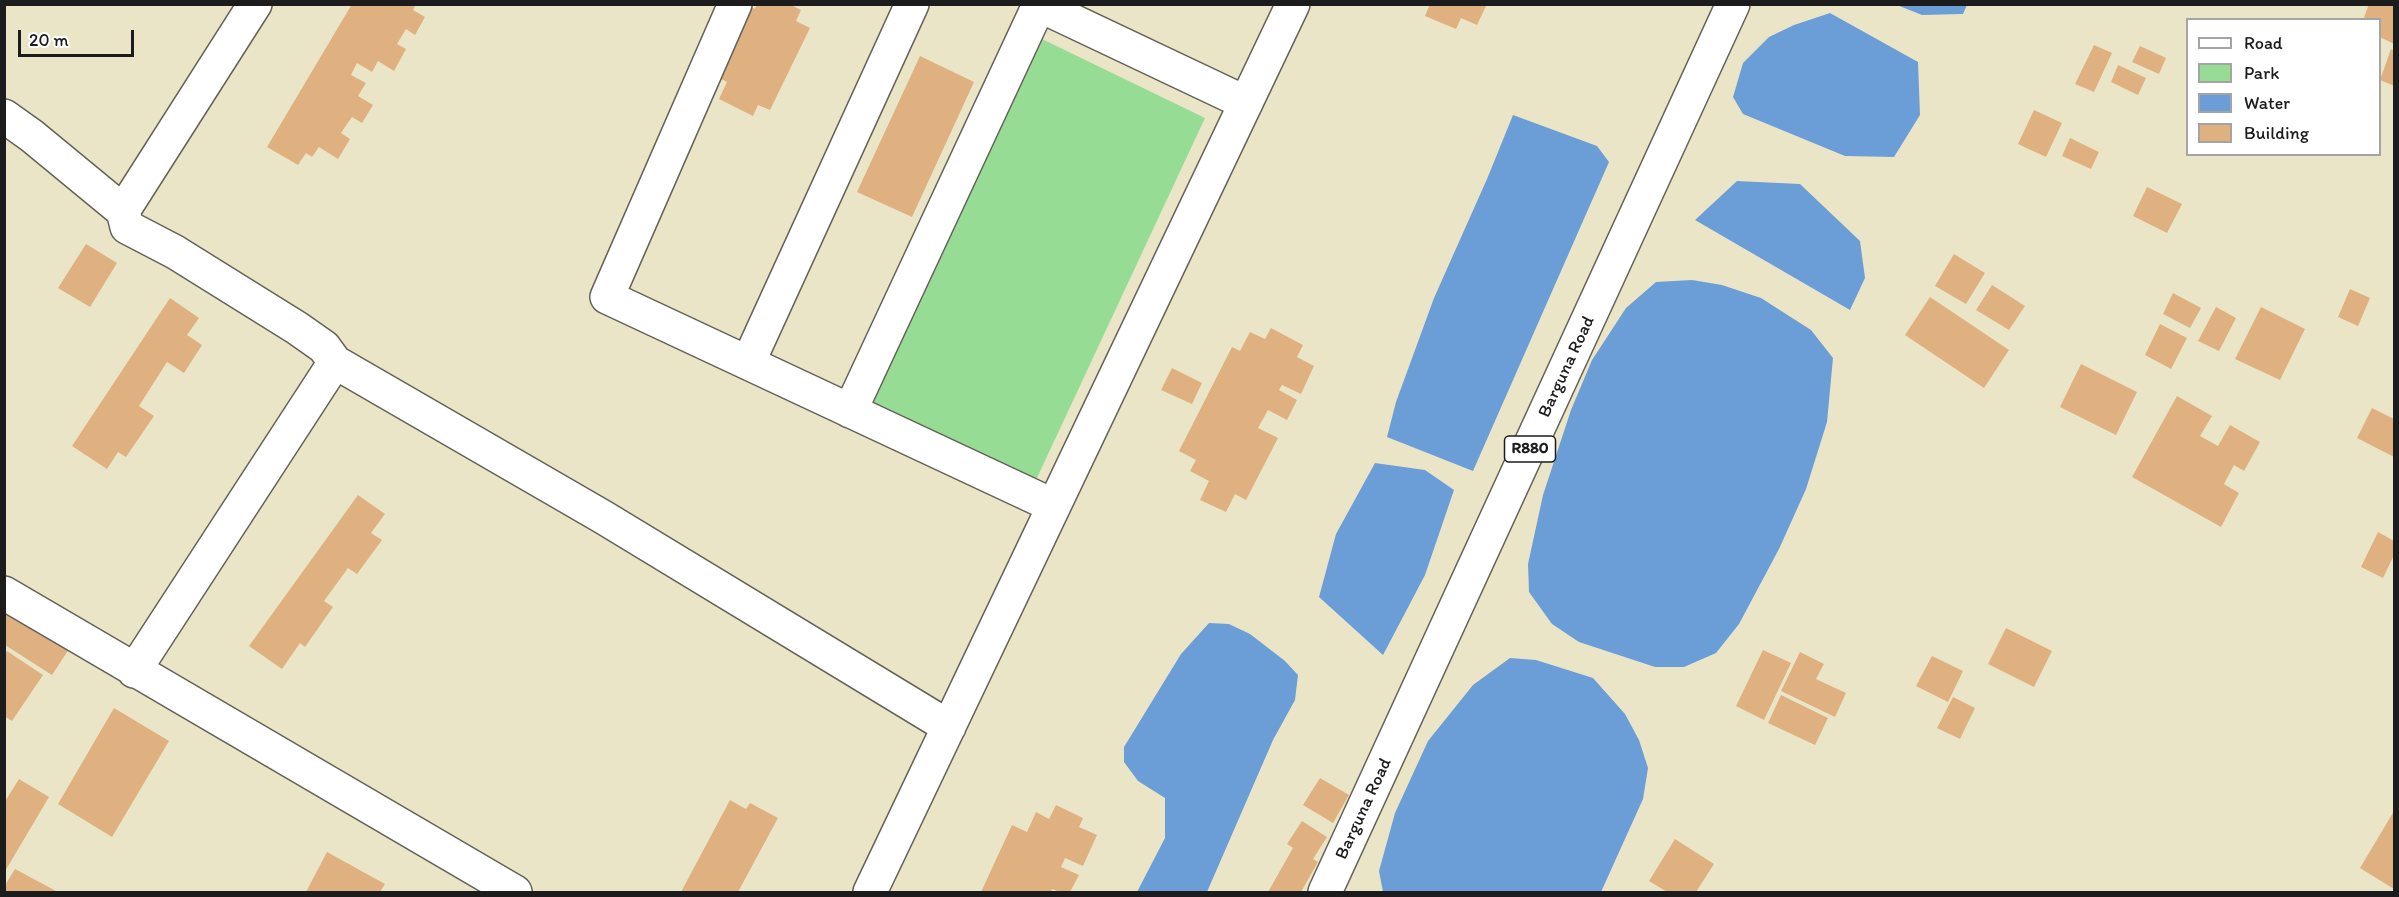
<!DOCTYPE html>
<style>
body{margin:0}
#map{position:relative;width:2399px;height:897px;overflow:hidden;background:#ebe5c7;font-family:Itim,sans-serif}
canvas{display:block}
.frame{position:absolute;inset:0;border:6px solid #1c1c1c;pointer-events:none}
.legend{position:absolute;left:2186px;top:18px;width:195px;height:138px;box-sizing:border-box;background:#fff;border:2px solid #a4a4a4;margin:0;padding:8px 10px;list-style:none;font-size:18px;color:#1c1c1c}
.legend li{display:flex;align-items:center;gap:12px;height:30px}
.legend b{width:30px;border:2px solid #a4a4a4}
.scale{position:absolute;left:18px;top:30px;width:116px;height:27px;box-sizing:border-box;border:3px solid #1c1c1c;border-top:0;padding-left:8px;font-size:18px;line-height:21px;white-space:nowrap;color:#1c1c1c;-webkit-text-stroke:4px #fff;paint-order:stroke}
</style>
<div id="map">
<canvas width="2399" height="897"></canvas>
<div class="frame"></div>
<ul class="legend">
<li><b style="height:8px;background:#fff"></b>Road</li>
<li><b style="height:16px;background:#96dc95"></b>Park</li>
<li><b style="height:16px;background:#6b9ed6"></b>Water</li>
<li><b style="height:16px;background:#dfb180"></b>Building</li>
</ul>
<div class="scale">20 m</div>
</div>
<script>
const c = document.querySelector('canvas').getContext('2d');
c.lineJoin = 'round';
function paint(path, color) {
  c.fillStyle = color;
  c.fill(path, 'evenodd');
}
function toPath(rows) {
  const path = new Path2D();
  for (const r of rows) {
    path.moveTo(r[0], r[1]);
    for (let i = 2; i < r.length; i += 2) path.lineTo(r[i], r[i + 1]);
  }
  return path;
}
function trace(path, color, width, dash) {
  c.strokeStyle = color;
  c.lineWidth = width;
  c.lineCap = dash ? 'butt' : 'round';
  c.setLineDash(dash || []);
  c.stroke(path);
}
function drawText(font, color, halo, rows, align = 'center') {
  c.font = font + ' Itim,sans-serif';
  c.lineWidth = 4.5;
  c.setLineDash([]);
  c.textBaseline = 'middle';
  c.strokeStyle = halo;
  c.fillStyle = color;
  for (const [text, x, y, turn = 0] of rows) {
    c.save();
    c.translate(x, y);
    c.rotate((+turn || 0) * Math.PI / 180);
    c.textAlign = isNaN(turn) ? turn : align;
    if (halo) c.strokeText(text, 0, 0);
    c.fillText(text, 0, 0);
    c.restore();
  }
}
const green = toPath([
 [1040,38,1205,118,1036,480,865,403]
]);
const water = toPath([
 [1897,5,1967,5,1963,14,1922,15],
 [1830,13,1918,62,1920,115,1894,157,1845,156,1743,114,1733,97,1743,63,1769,37,1794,25],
 [1513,115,1597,146,1609,162,1473,471,1387,437,1396,402,1434,298,1487,179],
 [1737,181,1800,184,1860,241,1865,278,1850,310,1695,220],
 [1692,280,1722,285,1761,298,1811,330,1833,358,1827,422,1806,489,1779,549,1739,624,1716,653,1684,667,1655,667,1579,642,1552,624,1529,592,1528,564,1543,495,1571,410,1592,360,1626,308,1656,282],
 [1375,463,1425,470,1454,490,1425,575,1383,655,1319,597,1336,534],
 [1209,623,1229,624,1250,634,1285,661,1298,675,1295,700,1273,740,1207,892,1137,892,1165,838,1165,798,1138,781,1124,762,1124,747,1181,654],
 [1510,658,1536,660,1593,678,1625,714,1639,740,1648,768,1643,799,1601,892,1383,892,1379,871,1395,813,1428,741,1473,685]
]);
const building = toPath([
 [352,4,416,4,413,10,425,17,415,35,406,29,397,44,406,49,394,71,378,61,372,72,357,63,351,75,366,83,358,96,373,105,362,123,352,117,341,133,350,139,338,159,319,147,312,157,306,153,298,165,267,147],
 [746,4,755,9,757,4,789,4,801,10,796,21,810,28,770,110,758,105,753,116,719,99,727,82,710,73],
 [1430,4,1487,4,1477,25,1461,18,1456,29,1425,16],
 [2369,4,2394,4,2394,44,2380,37,2380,20,2363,20],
 [2094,45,2112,53,2094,92,2075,84],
 [2140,46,2166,58,2159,74,2132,62],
 [2391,49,2394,51,2394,86,2380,80],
 [920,56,974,82,912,217,857,192],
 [2118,65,2146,78,2138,95,2111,82],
 [2034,110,2062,123,2046,157,2018,144],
 [2070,138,2099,152,2091,169,2062,156],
 [2147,187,2182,204,2167,233,2133,216],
 [86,244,117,263,90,307,58,288],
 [1954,254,1985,273,1966,304,1935,286],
 [1992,285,2025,306,2009,330,1976,310],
 [2350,289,2370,298,2358,326,2338,317],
 [2173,293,2201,308,2190,328,2163,314],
 [1930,297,2009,350,1984,388,1905,335],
 [170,298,199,318,187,335,202,345,184,373,167,362,139,406,154,416,126,457,118,452,107,469,72,446],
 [2216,307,2236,318,2219,351,2198,341],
 [2261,307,2305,329,2280,380,2235,359],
 [2160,324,2187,338,2171,369,2145,355],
 [1271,328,1303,345,1297,357,1314,366,1301,394,1282,385,1279,390,1297,400,1287,420,1268,410,1258,428,1278,438,1246,500,1235,494,1226,512,1200,500,1209,481,1190,471,1196,460,1179,451,1232,347,1240,351,1250,332,1265,339],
 [2081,364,2137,392,2116,435,2060,407],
 [1172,368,1202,383,1192,404,1161,390],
 [2177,396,2212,416,2200,436,2218,446,2230,425,2260,442,2244,471,2234,465,2224,484,2239,493,2221,527,2132,477],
 [2372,408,2394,419,2394,457,2357,438],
 [358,495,385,514,371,533,382,540,357,574,348,568,324,601,333,607,305,647,300,643,282,669,249,646],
 [2378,532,2394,541,2394,555,2383,578,2361,567],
 [5,603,71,646,52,675,5,645],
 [2006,628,2052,651,2034,687,1988,664],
 [1763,650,1791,663,1764,720,1736,706],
 [7,651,43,675,12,721,4,716,4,655],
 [1800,652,1824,664,1816,679,1846,693,1835,717,1781,691],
 [1932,656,1963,671,1948,702,1916,686],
 [1781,695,1828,718,1815,745,1768,723],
 [1953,697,1975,708,1960,739,1937,728],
 [114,708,169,741,112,837,58,804],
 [1320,778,1349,795,1333,823,1303,805],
 [19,779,49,797,4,873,4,803],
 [730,800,746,809,750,803,778,818,738,892,681,892],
 [1056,805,1083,818,1079,827,1097,835,1083,866,1065,858,1061,867,1079,875,1070,892,1060,892,1052,889,1051,892,981,892,1012,825,1027,832,1036,812,1049,819],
 [2394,811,2394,889,2360,868],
 [1302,821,1327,837,1313,859,1318,862,1301,892,1268,892,1293,848,1287,844],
 [1675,839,1714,864,1696,892,1667,892,1649,881],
 [327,852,385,884,380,892,306,892],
 [15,869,58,892,4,892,4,887]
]);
const minor = toPath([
 [735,4,607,297,1054,506],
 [1037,4,1246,103],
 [4,116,32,136,123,211],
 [335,362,603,517,949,727],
 [748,363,912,4],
 [850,411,1039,5],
 [4,593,515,892],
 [134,671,335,362,324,347,297,328,175,252,127,227,123,211,255,4],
 [870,892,1293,4]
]);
const primary = toPath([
 [1325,892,1733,4]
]);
const shields = [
 [1530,449,51]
];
const shieldNames = [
 ["R880",1530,449]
];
const streetNames = [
 ["Barguna Road",1567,367,-65],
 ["Barguna Road",1364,809,-65]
];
paint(green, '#96dc95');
paint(water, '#6b9ed6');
paint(building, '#dfb180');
trace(minor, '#646258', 36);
trace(primary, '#646258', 36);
trace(minor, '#fff', 33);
trace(primary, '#fff', 33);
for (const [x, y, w] of shields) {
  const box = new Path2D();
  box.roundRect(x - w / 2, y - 13, w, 26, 4.5);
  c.fillStyle = '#fff';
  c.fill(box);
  trace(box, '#1c1c1c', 1.5);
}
drawText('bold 16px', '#1c1c1c', null, shieldNames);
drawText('18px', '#1c1c1c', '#fff', streetNames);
</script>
